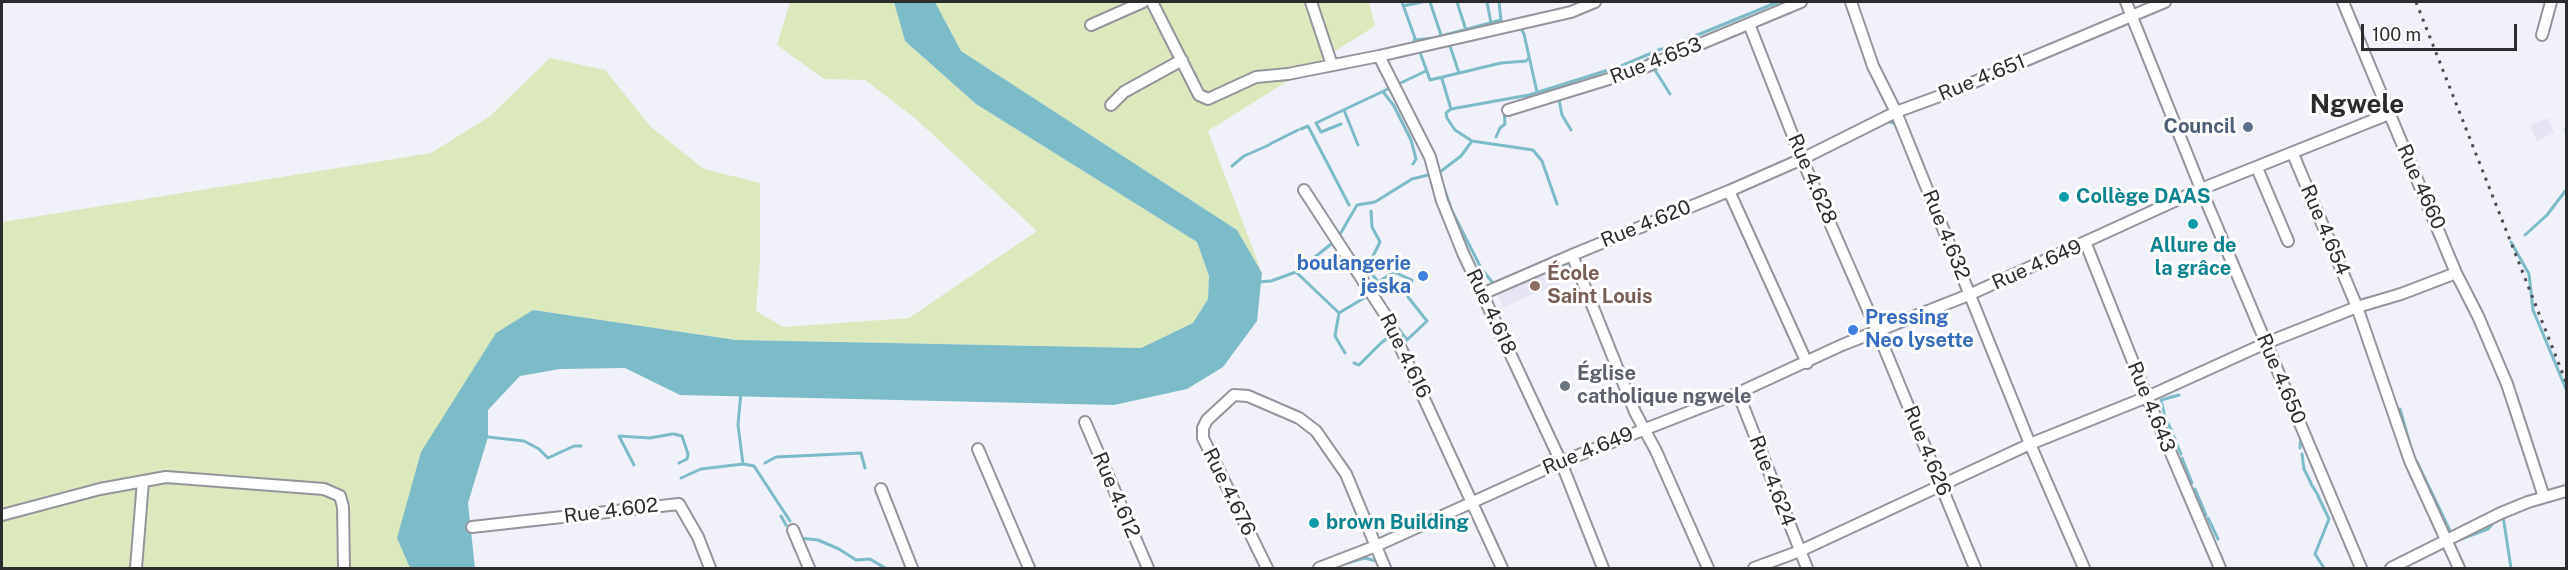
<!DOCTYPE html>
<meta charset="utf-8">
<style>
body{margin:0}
#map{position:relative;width:2568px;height:570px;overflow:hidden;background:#f0f1f9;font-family:"Public Sans",sans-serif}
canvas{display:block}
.frame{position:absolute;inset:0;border:3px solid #2c2c2f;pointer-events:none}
.scale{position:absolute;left:2361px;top:24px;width:156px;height:27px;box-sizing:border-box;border:3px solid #2c2c2f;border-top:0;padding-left:8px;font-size:18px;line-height:21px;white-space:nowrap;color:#2c2c2f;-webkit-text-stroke:4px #fff;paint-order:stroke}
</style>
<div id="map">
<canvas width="2568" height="570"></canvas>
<div class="frame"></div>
<div class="scale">100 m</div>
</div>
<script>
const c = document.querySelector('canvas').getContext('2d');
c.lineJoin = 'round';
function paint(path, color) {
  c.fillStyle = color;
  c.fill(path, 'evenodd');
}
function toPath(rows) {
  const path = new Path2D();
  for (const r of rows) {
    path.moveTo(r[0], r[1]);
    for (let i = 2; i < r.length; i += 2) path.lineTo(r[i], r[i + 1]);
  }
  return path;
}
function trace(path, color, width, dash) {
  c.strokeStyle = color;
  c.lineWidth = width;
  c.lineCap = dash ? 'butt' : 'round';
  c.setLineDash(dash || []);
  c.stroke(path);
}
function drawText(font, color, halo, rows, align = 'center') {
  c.font = font + ' "Public Sans",sans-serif';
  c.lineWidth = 6;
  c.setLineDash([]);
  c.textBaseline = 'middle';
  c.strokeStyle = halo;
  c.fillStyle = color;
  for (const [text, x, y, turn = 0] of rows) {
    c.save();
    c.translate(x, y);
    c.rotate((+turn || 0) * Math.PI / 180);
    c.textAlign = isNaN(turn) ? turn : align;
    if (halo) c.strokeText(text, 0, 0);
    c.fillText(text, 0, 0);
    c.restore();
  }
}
const built = toPath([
 [2548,118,2554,133,2537,141,2530,125],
 [1568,264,1573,278,1503,307,1497,294]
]);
const green = toPath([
 [790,2,894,2,905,41,976,104,1197,242,1209,276,1208,299,1193,323,1141,348,736,340,533,310,397,537,410,568,2,568,2,222,431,153,490,116,550,58,605,70,651,127,704,169,760,183,760,258,756,311,783,327,909,318,1037,231,916,119,865,80,824,79,777,45],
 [935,2,1369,2,1375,26,1208,131,1262,273,1237,230,961,51]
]);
const water = toPath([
 [894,2,935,2,961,51,1237,230,1262,273,1257,321,1223,367,1187,389,1114,405,680,395,625,368,560,369,520,376,488,410,488,437,468,503,475,568,410,568,397,538,421,452,496,333,533,310,736,340,1141,348,1193,323,1208,299,1209,276,1197,242,976,104,905,41]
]);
const stream = toPath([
 [1402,2,1430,80,1501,63,1526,61,1529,58],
 [1430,2,1441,35],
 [1457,2,1466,30],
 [1487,2,1491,23],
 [1403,6,1422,2],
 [1520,27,1524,34,1537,92],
 [1414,40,1434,38,1501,20,1499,2],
 [1449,43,1459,73],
 [1678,43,1778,2],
 [1663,49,1677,43],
 [1648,59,1670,94],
 [1442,79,1451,109,1446,113,1447,118,1455,130,1472,141,1533,150,1542,161,1557,204],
 [1384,93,1394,106,1411,140,1416,159,1413,164],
 [1555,98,1559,100,1562,115,1571,130],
 [1451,109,1529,95,1621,66,1661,49],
 [1344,110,1358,145],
 [1887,121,1899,125],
 [1341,124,1321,132,1316,123,1426,71],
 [1301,129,1308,126,1349,205],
 [2566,129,2566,131],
 [1496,137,1500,128,1505,124,1504,109],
 [1270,144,1298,130],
 [1232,166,1244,156,1269,145],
 [1443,185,1452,211,1482,270,1494,284],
 [1371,211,1372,227,1380,242,1370,262,1372,274,1378,282,1394,272,1412,280,1408,297,1427,321,1407,340,1395,324],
 [2525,235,2547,215,2566,190],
 [1339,236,1357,205,1375,202,1412,179,1440,172,1461,156,1472,141],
 [2511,242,2529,274,2533,310,2566,389],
 [1296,272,1339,313],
 [1258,282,1271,281,1296,272,1335,241],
 [1381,343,1390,336],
 [1345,353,1335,336,1339,313,1369,295],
 [1354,363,1359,365,1380,344],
 [741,392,738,425,743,464],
 [2400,409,2411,448],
 [2164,412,2161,400,2179,395],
 [2164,414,2172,432],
 [674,434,682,436,688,454,687,459,679,463],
 [2529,435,2543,477],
 [488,437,524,441,539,449,548,458,574,446,581,446],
 [2174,437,2181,454],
 [2300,448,2301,437],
 [2302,454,2304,469,2311,483],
 [2182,458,2192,483],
 [2417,462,2452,535],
 [765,463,776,457,861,453,865,468],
 [634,465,619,436,650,438,672,434],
 [681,478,701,469,743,464,754,466,790,521],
 [2311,484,2318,495],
 [2195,489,2206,515],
 [2318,496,2329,519,2315,554,2324,568],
 [781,516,786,525],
 [2503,516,2511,568],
 [2208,518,2218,539],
 [799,538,818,540,839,549,856,560,870,559,885,568],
 [2456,541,2488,529,2497,519],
 [1347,563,1365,558,1376,561,1380,566,1379,568]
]);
const minor = toPath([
 [1152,2,1199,95,1208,99,1256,77,1288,74,1379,56,1571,12,1595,2],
 [1311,2,1332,65],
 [1851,2,1873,66,1896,112,2030,444,2084,568],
 [2126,2,2201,189,2361,568],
 [2343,2,2456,273,2478,316,2507,384,2544,497],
 [1749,24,1802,159,1878,333,1975,568],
 [1091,25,1143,2],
 [2542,35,2551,2],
 [1379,56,1430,157,1442,201,1463,253,1561,462,1603,568],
 [1111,105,1124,92,1182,60],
 [1508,110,1638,70,1801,2],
 [2293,154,2357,307,2410,461,2459,568],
 [2257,168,2288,241],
 [1304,190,1386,316,1502,568],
 [1729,191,1802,159,1896,112,1948,93,2165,2],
 [2086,244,2147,397,2220,568],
 [1482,294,1572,255],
 [1738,393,1807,568],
 [1085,422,1148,568],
 [978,449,1029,568],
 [881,489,912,568],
 [2,515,100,489,166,477,324,489,340,496,343,507,344,568],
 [472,527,679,504,698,537,710,568],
 [793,530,809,568],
 [136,568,143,481],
 [1267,568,1203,438,1203,428,1207,420,1234,395,1248,396,1299,418,1316,431,1346,474,1385,568],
 [1319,568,1376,546,1561,462,1738,393,1842,345,1971,294,2201,189,2389,114],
 [1708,568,1656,451,1635,412,1572,255,1729,191,1807,363],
 [1754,568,1800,551,2030,444,2147,397,2266,343,2357,307,2401,294,2456,273],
 [2391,568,2501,513,2528,502,2566,491]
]);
const rail = toPath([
 [2416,2,2566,382]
]);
const markers = [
 [2248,127,6,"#5c6f8a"],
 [2064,197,6,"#0f9aa8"],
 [2193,224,6,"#0f9aa8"],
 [1423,276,6,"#3f7fe0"],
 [1535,286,6,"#8d6e63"],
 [1853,330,6,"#3f7fe0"],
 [1565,386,6,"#6b7280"],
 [1314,523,6,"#0f9aa8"]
];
const streetNames = [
 ["Rue 4.653",1656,61,-21],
 ["Rue 4.651",1982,78,-22],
 ["Rue 4.628",1812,179,67],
 ["Rue 4660",2421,187,66],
 ["Rue 4.620",1646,224,-22],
 ["Rue 4.654",2325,230,67],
 ["Rue 4.632",1946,235,68],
 ["Rue 4.649",2037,265,-24],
 ["Rue 4.618",1491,312,65],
 ["Rue 4.616",1405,356,64],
 ["Rue 4.650",2281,379,67],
 ["Rue 4.643",2151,407,68],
 ["Rue 4.649",1588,451,-22],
 ["Rue 4.626",1927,451,68],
 ["Rue 4.624",1772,481,69],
 ["Rue 4.676",1229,492,64],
 ["Rue 4.612",1116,495,67],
 ["Rue 4.602",611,511,-7]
];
const serviceNames = [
 ["Council",2236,127]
];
const cultureNames = [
 ["Collège DAAS",2076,197],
 ["Allure de",2193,246,"center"],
 ["la grâce",2193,269,"center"],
 ["brown Building",1326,523]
];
const shopNames = [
 ["boulangerie",1411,264],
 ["jeska",1411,287],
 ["Pressing",1865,318,"left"],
 ["Neo lysette",1865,341,"left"]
];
const educationNames = [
 ["École",1547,274],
 ["Saint Louis",1547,297]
];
const worshipNames = [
 ["Église",1577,374],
 ["catholique ngwele",1577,397]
];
const districtNames = [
 ["Ngwele",2357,105]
];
paint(built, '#e5e5f4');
paint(green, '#dce9bd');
paint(water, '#7cbcc8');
trace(stream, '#7cbcc8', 3);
trace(minor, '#94959c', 14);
trace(minor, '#fff', 10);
trace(rail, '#4c4d50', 3, [3, 6]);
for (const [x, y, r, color] of markers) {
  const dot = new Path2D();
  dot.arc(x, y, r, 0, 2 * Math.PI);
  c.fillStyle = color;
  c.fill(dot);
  trace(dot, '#fff', 2);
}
drawText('20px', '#2c2c2f', '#fff', streetNames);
drawText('bold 20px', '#4e5e75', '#fff', serviceNames, 'right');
drawText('bold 20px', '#0d838f', '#fff', cultureNames, 'left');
drawText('bold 20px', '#366cbe', '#fff', shopNames, 'right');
drawText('bold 20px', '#785e54', '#fff', educationNames, 'left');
drawText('bold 20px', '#5b616d', '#fff', worshipNames, 'left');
drawText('bold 26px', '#2c2c2f', '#fff', districtNames);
</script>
